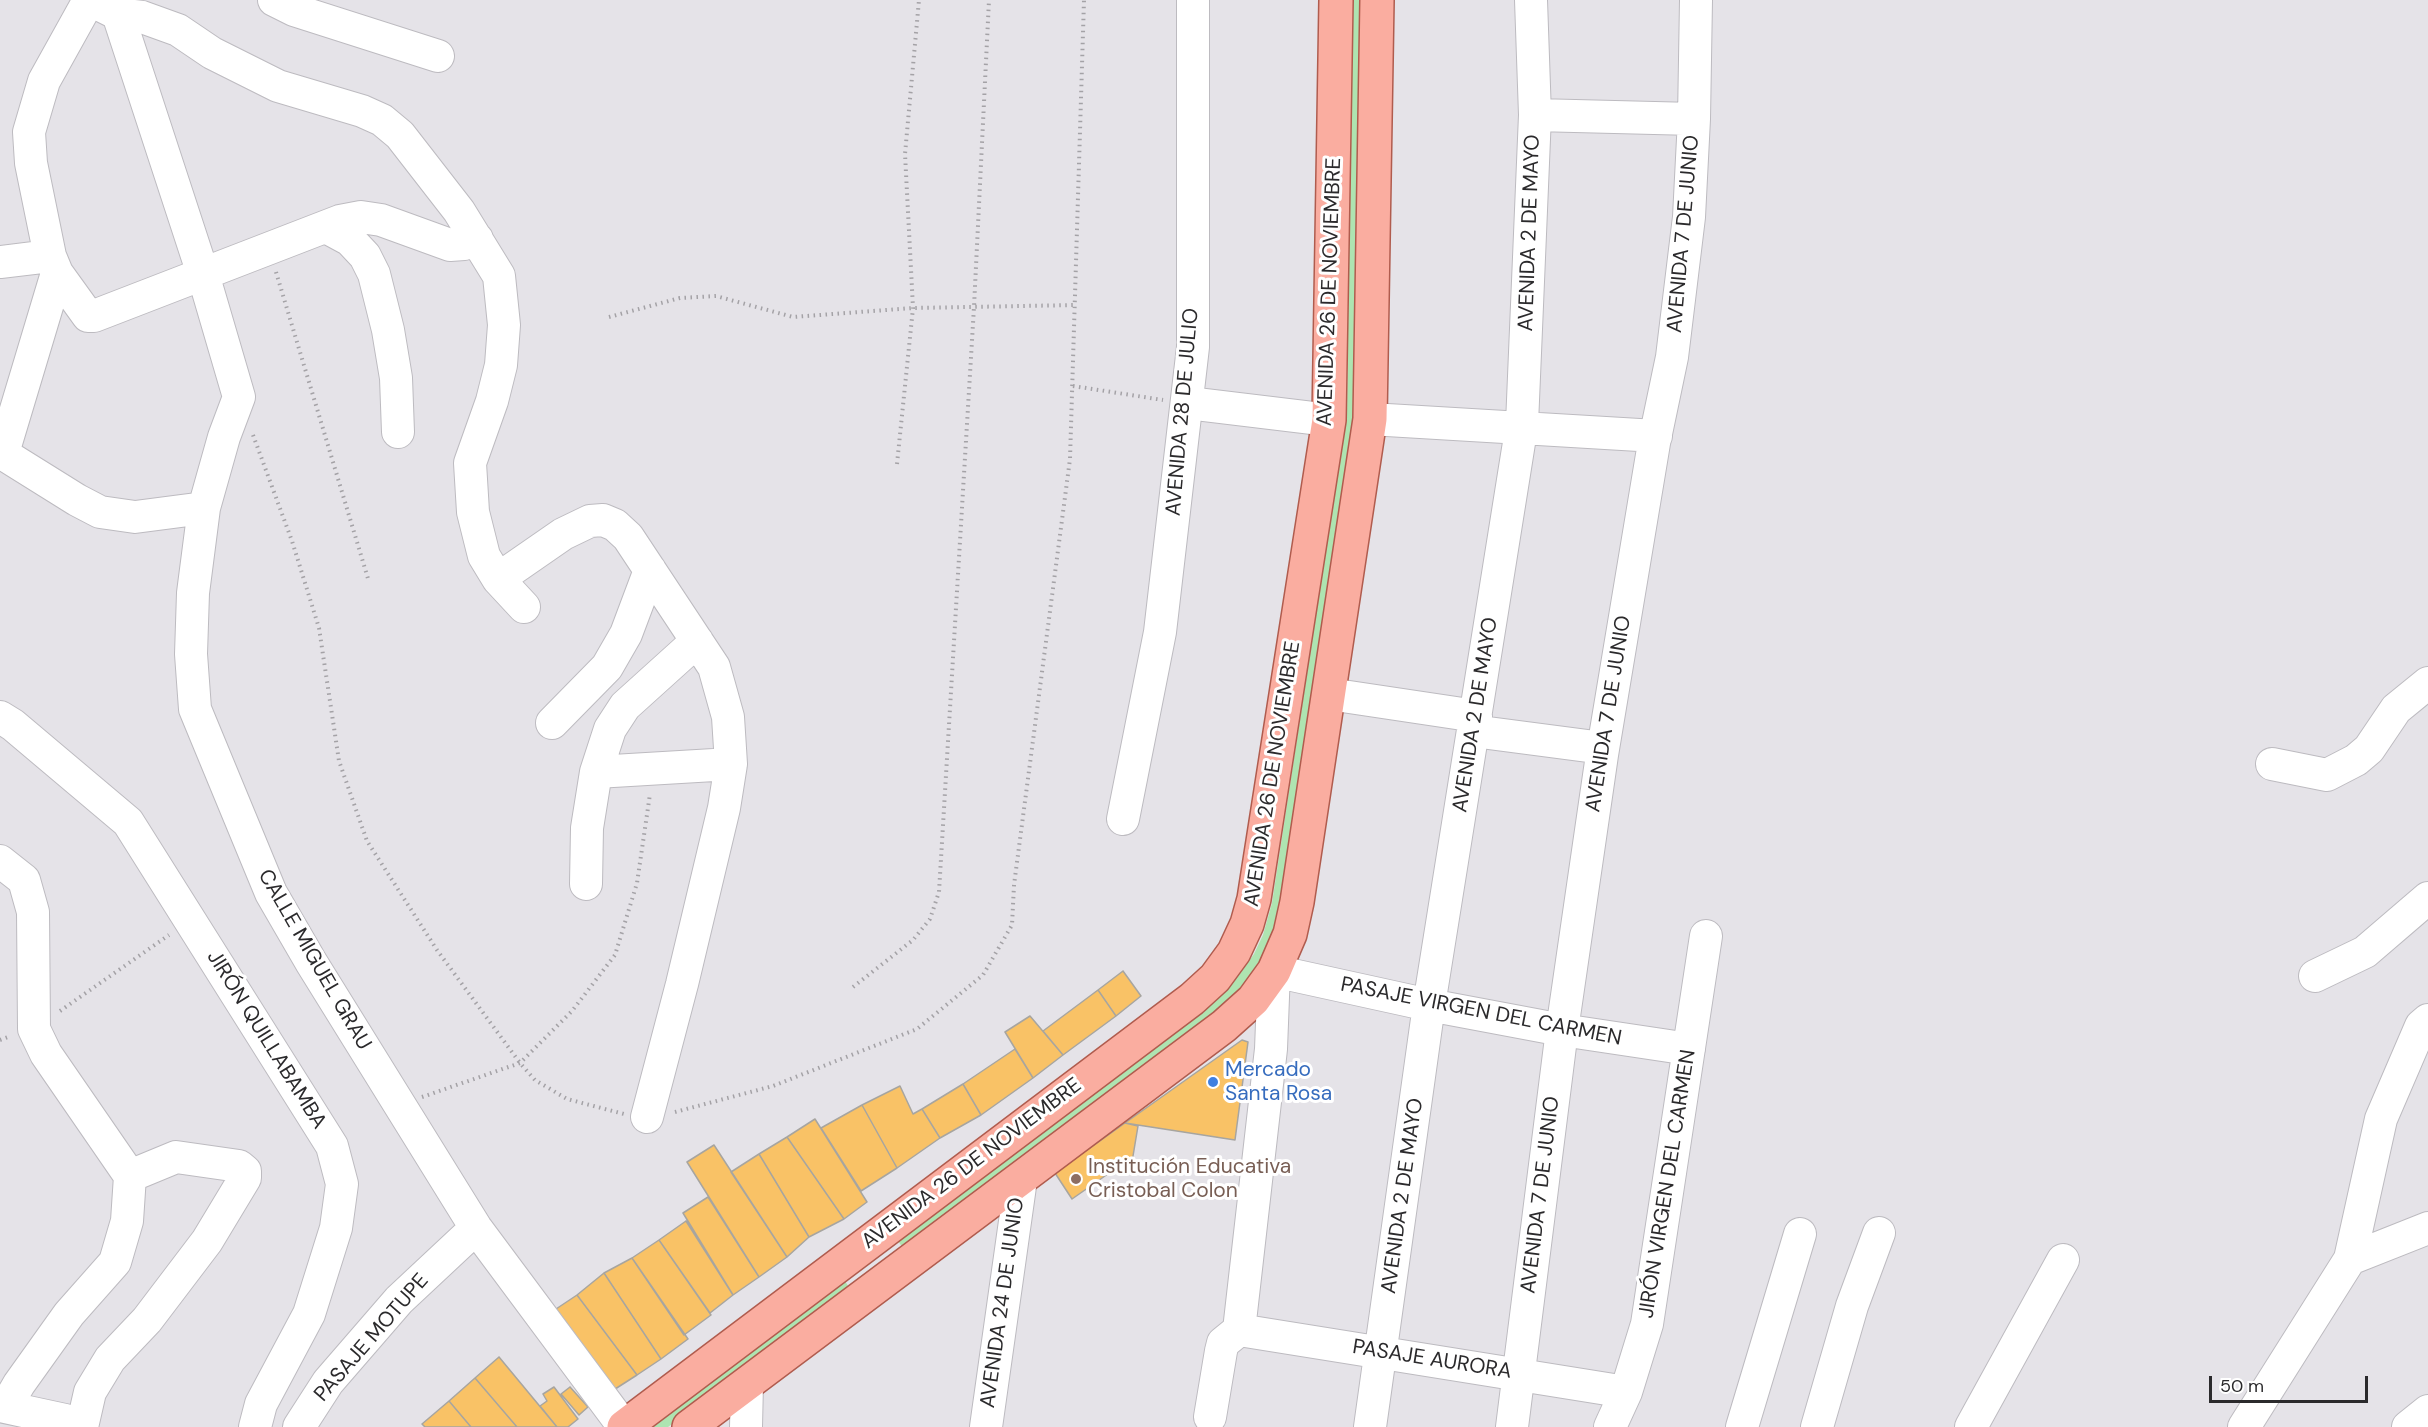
<!DOCTYPE html>
<meta charset="utf-8">
<style>
body{margin:0}
#map{position:relative;width:2428px;height:1427px;overflow:hidden;background:#e5e3e8;font-family:"DM Sans",sans-serif}
canvas{display:block}
.scale{position:absolute;left:2209px;top:1376px;width:159px;height:27px;box-sizing:border-box;border:3px solid #2b2a2c;border-top:0;padding-left:8px;font-size:18px;line-height:21px;white-space:nowrap;color:#2b2a2c;-webkit-text-stroke:4px #fff;paint-order:stroke}
</style>
<div id="map">
<canvas width="2428" height="1427"></canvas>
<div class="scale">50 m</div>
</div>
<script>
const c = document.querySelector('canvas').getContext('2d');
c.lineJoin = 'round';
function paint(path, color) {
  c.fillStyle = color;
  c.fill(path, 'evenodd');
}
function toPath(rows) {
  const path = new Path2D();
  for (const r of rows) {
    path.moveTo(r[0], r[1]);
    for (let i = 2; i < r.length; i += 2) path.lineTo(r[i], r[i + 1]);
  }
  return path;
}
function trace(path, color, width, dash) {
  c.strokeStyle = color;
  c.lineWidth = width;
  c.lineCap = dash ? 'butt' : 'round';
  c.setLineDash(dash || []);
  c.stroke(path);
}
function drawText(font, color, halo, rows, align = 'center') {
  c.font = font + ' "DM Sans",sans-serif';
  c.lineWidth = 6;
  c.setLineDash([]);
  c.textBaseline = 'middle';
  c.strokeStyle = halo;
  c.fillStyle = color;
  for (const [text, x, y, turn = 0] of rows) {
    c.save();
    c.translate(x, y);
    c.rotate((+turn || 0) * Math.PI / 180);
    c.textAlign = isNaN(turn) ? turn : align;
    if (halo) c.strokeText(text, 0, 0);
    c.fillText(text, 0, 0);
    c.restore();
  }
}
const green = toPath([
 [1352,0,1363,0,1358,411,1283,905,1273,941,1246,982,1218,1010,903,1248,898,1241,1212,1002,1239,975,1254,954,1263,935,1272,903,1347,410],
 [845,1281,850,1289,668,1427,648,1427]
]);
const building = toPath([
 [1123,971,1141,996,1116,1016,1098,990,1123,971],
 [1098,990,1116,1016,1063,1055,1043,1031,1098,990],
 [1030,1016,1063,1055,1033,1078,1005,1032,1030,1016],
 [1242,1040,1248,1042,1235,1140,1125,1123,1242,1040],
 [1015,1049,1033,1078,981,1115,963,1084,1015,1049],
 [963,1084,981,1115,940,1138,922,1109,963,1084],
 [900,1086,913,1114,922,1109,940,1138,897,1168,862,1105,900,1086],
 [862,1105,897,1168,861,1191,821,1128,862,1105],
 [815,1119,867,1202,844,1219,787,1137,815,1119],
 [1125,1123,1138,1126,1132,1162,1115,1169,1072,1199,1055,1173,1125,1123],
 [787,1137,844,1219,809,1237,759,1154,787,1137],
 [714,1145,787,1257,759,1277,687,1162,714,1145],
 [759,1154,809,1237,787,1257,731,1172,759,1154],
 [708,1197,759,1277,733,1295,683,1213,708,1197],
 [686,1221,733,1295,710,1313,659,1240,686,1221],
 [659,1240,711,1315,684,1335,632,1258,659,1240],
 [632,1258,688,1339,661,1359,604,1273,632,1258],
 [604,1273,661,1359,637,1375,577,1295,604,1273],
 [577,1295,637,1375,612,1391,550,1313,577,1295],
 [499,1357,557,1427,517,1427,475,1378,499,1357],
 [475,1378,517,1427,471,1427,449,1401,475,1378],
 [554,1387,578,1419,568,1427,557,1427,540,1406,547,1401,543,1394,554,1387],
 [570,1387,588,1407,579,1415,561,1394,570,1387],
 [449,1401,471,1427,425,1427,422,1424,449,1401]
]);
const path = toPath([
 [276,272,369,582],
 [609,317,680,298,716,296,793,317,913,308,1076,305],
 [1073,386,1163,400],
 [253,435,292,541,319,628,339,761,367,841,437,950,520,1063,535,1080,567,1099,624,1114],
 [897,464,913,308,905,154,919,0],
 [853,987,913,940,930,919,939,892,974,307,989,0],
 [60,1011,169,935],
 [0,1040,11,1036],
 [422,1097,520,1063,572,1011,615,955,637,883,650,794],
 [675,1112,773,1086,917,1029,983,975,1012,925,1014,885,1070,459,1084,0]
]);
const minor = toPath([
 [89,0,44,81,29,132,31,163,50,256,57,273,88,316,94,316,340,221,361,217,381,220,450,245,464,244,477,239],
 [90,0,118,14,142,17,178,30,212,53,278,86,362,111,382,120,400,135,459,211,499,276,504,325,501,365,492,401,470,463,473,512,484,556,498,579,524,607],
 [274,0,294,10,438,56],
 [118,14,203,274,239,397,224,437,204,508,193,593,191,654,195,709,271,893,311,962,476,1228,624,1427],
 [1535,115,1694,119],
 [326,227,350,240,365,256,374,274,388,330,396,378,398,432],
 [0,262,50,256],
 [1188,403,1329,420],
 [1370,419,1656,436],
 [0,452,77,500,100,512,135,517,204,508],
 [3,453,57,273],
 [498,579,563,534,590,521,603,520,615,525,628,537,714,667,728,717,731,764,724,808,682,984,647,1117],
 [1329,694,1476,716],
 [0,717,13,725,128,822,332,1146,342,1184,336,1228,309,1314,261,1404,255,1427],
 [552,723,607,667,626,634,650,570],
 [1473,731,1603,748],
 [2272,764,2327,775,2356,760,2369,749,2396,709,2428,683],
 [596,772,731,764],
 [1123,819,1160,632,1193,347,1193,0],
 [0,861,24,880,33,912,34,1029,46,1054,130,1176,127,1221,115,1262,69,1314,19,1384,6,1406],
 [586,884,587,828,596,772,610,729,625,706,697,641],
 [2315,976,2365,952,2428,898],
 [2350,1259,2428,1228],
 [1239,1330,1626,1392],
 [0,1406,65,1420,80,1427],
 [1210,1417,1221,1351,1223,1343,1239,1330,1271,1049,1274,971,1429,1005,1562,1030,1689,1049],
 [82,1427,90,1392,110,1359,147,1320,207,1241,245,1178,245,1171,239,1166,176,1157,130,1176],
 [299,1427,328,1382,399,1300,476,1228],
 [746,1427,747,1384],
 [986,1427,1021,1179],
 [1370,1427,1429,1005,1522,424,1535,115,1531,0],
 [1512,1427,1562,1030,1602,755,1654,443,1672,357,1689,217,1694,119,1696,0],
 [1610,1427,1626,1392,1647,1324,1706,936],
 [1742,1427,1800,1234],
 [1817,1427,1852,1306,1879,1233],
 [1971,1427,2063,1260],
 [2244,1427,2350,1259,2381,1119,2421,1026,2428,1020],
 [2408,1427,2428,1411]
]);
const major = toPath([
 [624,1427,1192,999,1215,978,1234,952,1247,924,1254,899,1329,420,1336,0],
 [689,1427,1224,1026,1253,1000,1274,971,1290,934,1297,902,1370,419,1377,0]
]);
const markers = [
 [1213,1082,6,"#3f7fe0"],
 [1076,1179,6,"#8d6e63"]
];
const streetNames = [
 ["AVENIDA 2 DE MAYO",1530,233,-88],
 ["AVENIDA 7 DE JUNIO",1684,234,-85],
 ["AVENIDA 26 DE NOVIEMBRE",1330,292,-88],
 ["AVENIDA 28 DE JULIO",1183,412,-85],
 ["AVENIDA 7 DE JUNIO",1609,714,-81],
 ["AVENIDA 2 DE MAYO",1476,715,-81],
 ["AVENIDA 26 DE NOVIEMBRE",1273,774,-81],
 ["CALLE MIGUEL GRAU",314,960,60],
 ["PASAJE VIRGEN DEL CARMEN",1481,1012,11],
 ["JIRÓN QUILLABAMBA",266,1040,58],
 ["AVENIDA 26 DE NOVIEMBRE",972,1164,-37],
 ["JIRÓN VIRGEN DEL CARMEN",1668,1184,-81],
 ["AVENIDA 7 DE JUNIO",1541,1195,-83],
 ["AVENIDA 2 DE MAYO",1403,1196,-82],
 ["AVENIDA 24 DE JUNIO",1003,1303,-82],
 ["PASAJE MOTUPE",372,1338,-49],
 ["PASAJE AURORA",1432,1360,9]
];
const shopNames = [
 ["Mercado",1225,1070],
 ["Santa Rosa",1225,1094]
];
const educationNames = [
 ["Institución Educativa",1088,1167],
 ["Cristobal Colon",1088,1191]
];
paint(green, '#aee4b1');
paint(building, '#f9c266');
trace(building, '#a7a5a0', 1.5);
trace(minor, '#bdbbc0', 34);
trace(major, '#b05c4e', 36);
trace(path, '#a4a2a6', 4, [1.5, 4.5]);
trace(minor, '#fff', 32);
trace(major, '#faada0', 33);
for (const [x, y, r, color] of markers) {
  const dot = new Path2D();
  dot.arc(x, y, r, 0, 2 * Math.PI);
  c.fillStyle = color;
  c.fill(dot);
  trace(dot, '#fff', 2);
}
drawText('21px', '#2b2a2c', '#fff', streetNames);
drawText('21px', '#366cbe', '#fff', shopNames, 'left');
drawText('21px', '#785e54', '#fff', educationNames, 'left');
</script>
